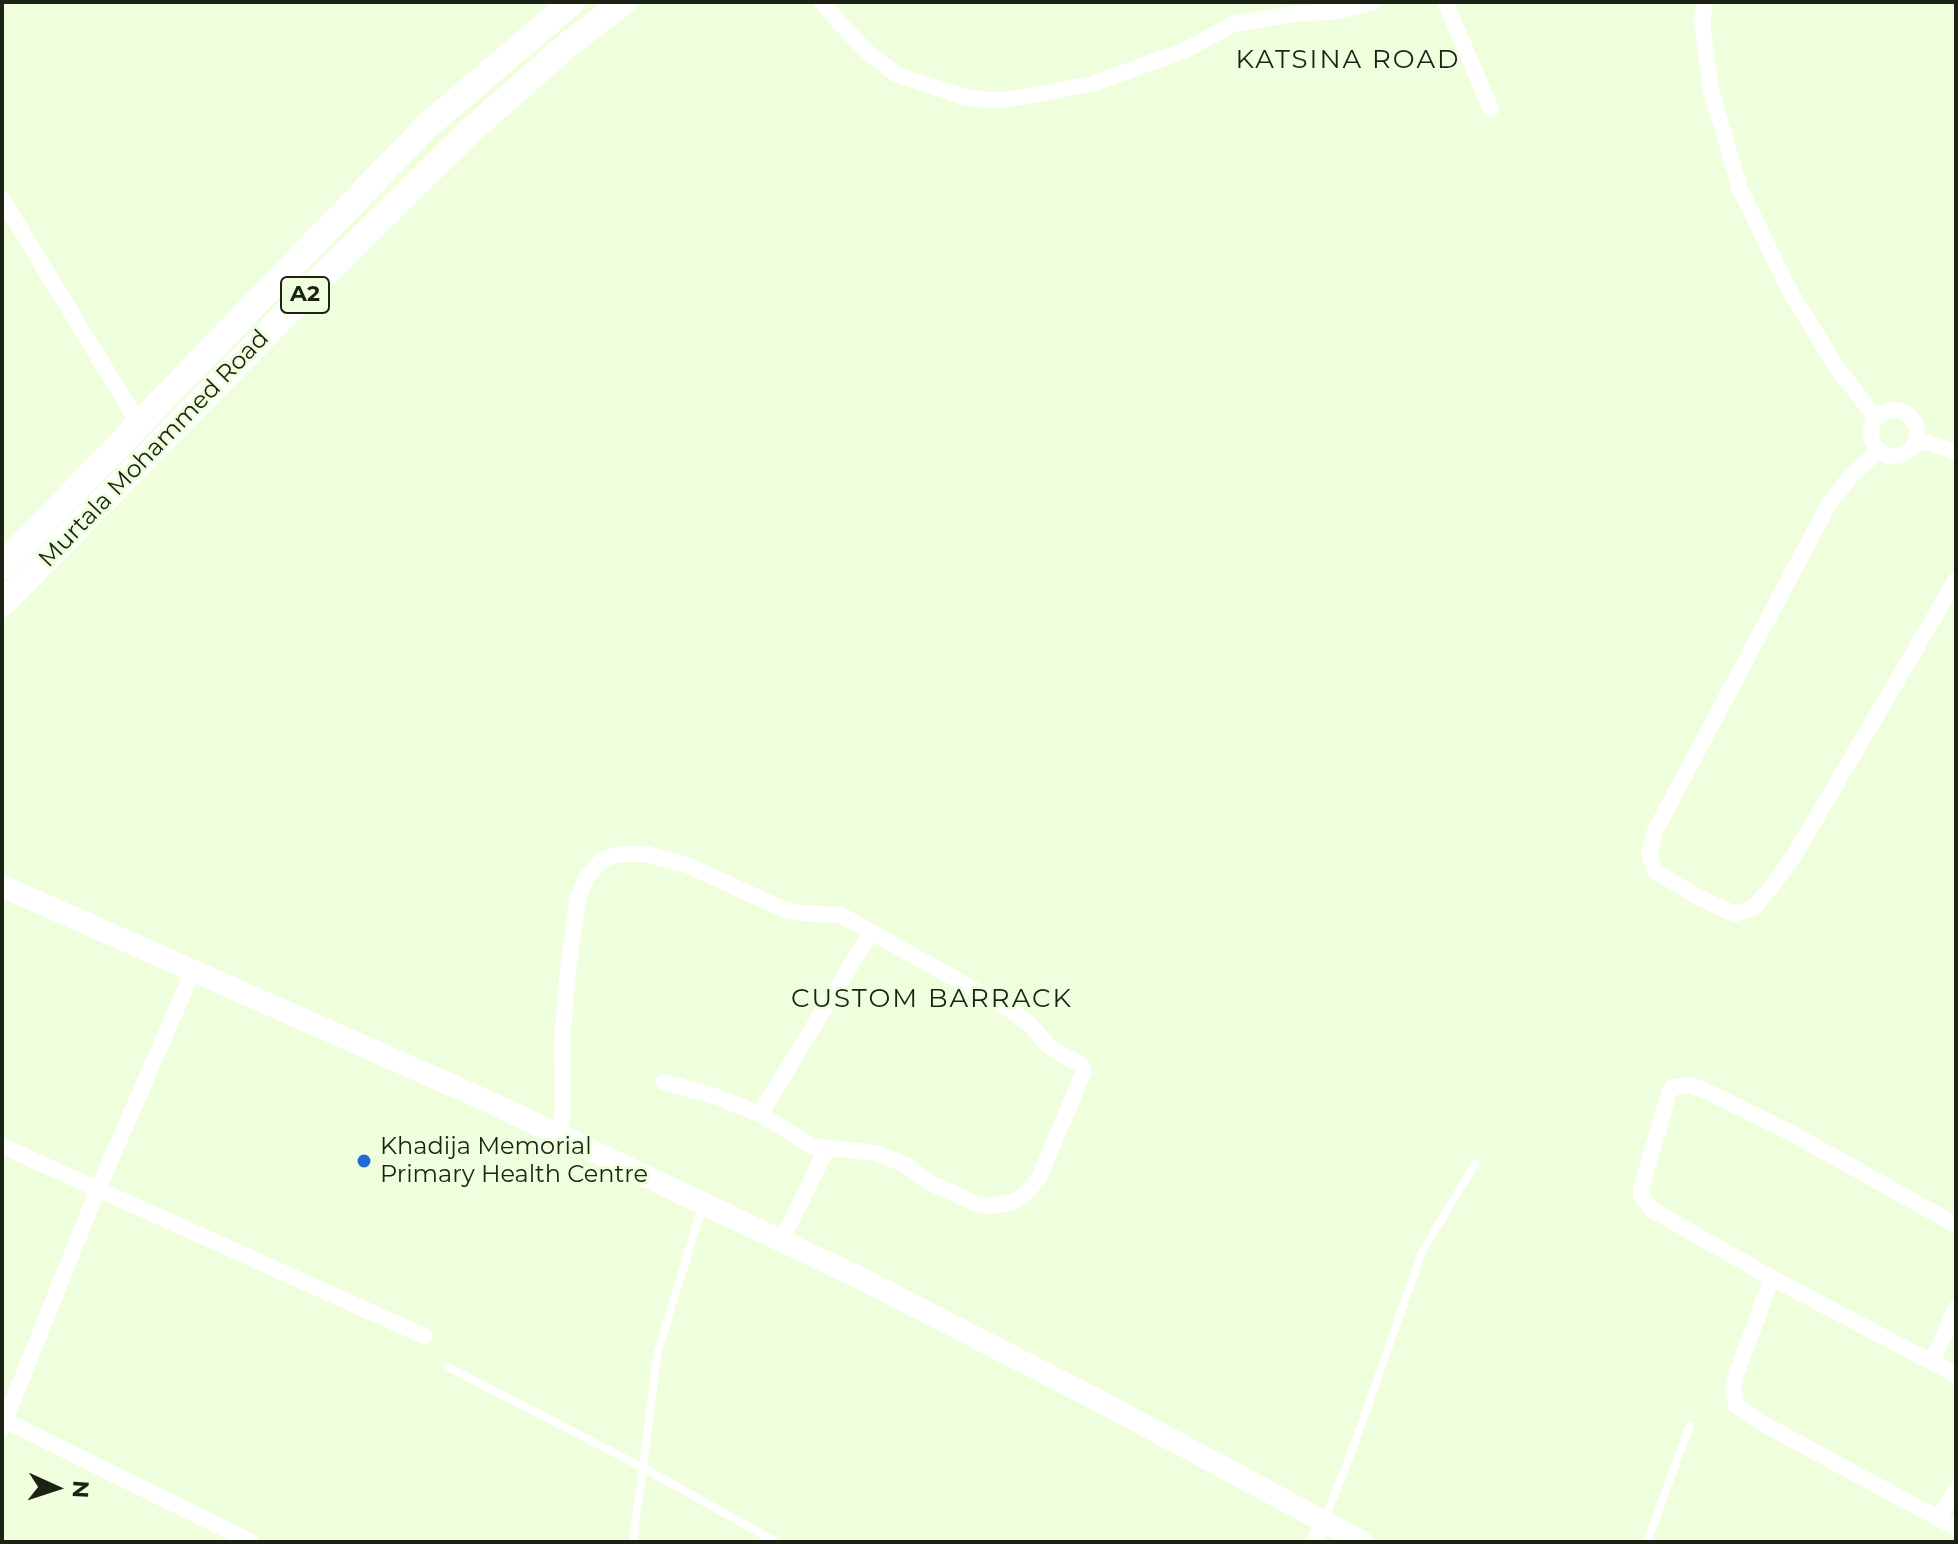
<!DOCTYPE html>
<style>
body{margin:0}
#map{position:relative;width:1958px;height:1544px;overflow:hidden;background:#efffde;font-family:Montserrat,sans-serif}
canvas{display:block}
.frame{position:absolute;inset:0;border:4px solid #1c2216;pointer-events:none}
.north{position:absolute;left:16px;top:1448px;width:80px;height:80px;-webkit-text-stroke:6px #efffde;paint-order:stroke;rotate:93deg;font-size:22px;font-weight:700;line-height:32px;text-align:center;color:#1c2216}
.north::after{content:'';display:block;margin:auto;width:28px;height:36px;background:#1c2216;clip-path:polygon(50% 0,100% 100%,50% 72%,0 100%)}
</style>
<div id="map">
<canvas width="1958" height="1544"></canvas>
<div class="frame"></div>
<div class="north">N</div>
</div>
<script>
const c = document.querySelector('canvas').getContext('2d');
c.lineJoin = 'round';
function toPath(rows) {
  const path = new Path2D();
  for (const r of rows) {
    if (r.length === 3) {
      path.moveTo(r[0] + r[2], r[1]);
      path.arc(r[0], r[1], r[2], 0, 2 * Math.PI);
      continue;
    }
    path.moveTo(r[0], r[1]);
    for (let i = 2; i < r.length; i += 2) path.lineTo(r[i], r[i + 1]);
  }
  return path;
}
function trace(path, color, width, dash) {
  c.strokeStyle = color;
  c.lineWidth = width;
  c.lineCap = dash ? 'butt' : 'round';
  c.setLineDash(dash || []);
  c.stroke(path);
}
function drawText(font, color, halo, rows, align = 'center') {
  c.font = font + ' Montserrat,sans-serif';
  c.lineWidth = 6;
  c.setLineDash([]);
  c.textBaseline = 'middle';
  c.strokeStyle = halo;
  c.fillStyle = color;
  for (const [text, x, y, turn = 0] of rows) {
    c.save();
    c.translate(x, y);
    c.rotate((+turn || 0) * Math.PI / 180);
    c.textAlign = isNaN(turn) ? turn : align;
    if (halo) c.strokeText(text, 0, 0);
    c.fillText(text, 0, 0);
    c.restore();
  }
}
const service = toPath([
 [448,1367,642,1467,776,1542],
 [1325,1519,1353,1448,1422,1252,1475,1164],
 [633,1542,658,1351,703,1204],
 [1647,1542,1690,1425]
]);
const minor = toPath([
 [821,2,865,50,897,75,965,97,985,100,1005,100,1092,84,1186,50,1233,24,1293,14,1340,11,1373,2],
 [1445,2,1491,109],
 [1705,2,1702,23,1711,90,1740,189,1791,293,1835,365,1876,418],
 [2,199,139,424],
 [1894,433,23],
 [1916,439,1956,452],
 [1879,450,1851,476,1830,502,1655,831,1649,853,1655,871,1700,898,1735,914,1753,908,1771,888,1795,854,1956,580],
 [760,1114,871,932],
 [558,1135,563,1113,562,1044,567,979,578,897,587,876,602,860,619,854,647,854,687,865,783,909,801,913,841,915,1009,1009,1029,1024,1050,1047,1082,1066,1084,1071,1039,1178,1024,1195,1013,1202,988,1206,975,1203,930,1183,906,1165,876,1153,812,1146,760,1114,714,1096,664,1082],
 [2,1146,424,1336],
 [1956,1225,1795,1135,1702,1089,1689,1085,1673,1087,1669,1093,1641,1188,1641,1196,1654,1211,1772,1278,1956,1375],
 [781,1242,827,1148],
 [1772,1278,1737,1372,1733,1389,1736,1405,1758,1421,1956,1528],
 [1932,1362,1956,1308],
 [2,1419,251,1542],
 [2,1428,98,1189,193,971],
 [1938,1519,1956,1489],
 [1314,1542,1324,1521]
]);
const secondary = toPath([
 [2,886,485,1100,864,1280,1105,1404,1362,1542]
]);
const trunk = toPath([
 [2,566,427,126,572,2],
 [2,604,338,261,469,132,570,43,624,2]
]);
const markers = [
 [364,1161,8,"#2169d5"]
];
const shields = [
 [305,295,48]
];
const shieldNames = [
 ["A2",305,295]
];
const streetNames = [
 ["Murtala Mohammed Road",154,449,-46]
];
const poiNames = [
 ["Khadija Memorial",380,1147],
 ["Primary Health Centre",380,1175]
];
const neighbourhoodNames = [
 ["KATSINA ROAD",1348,60],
 ["CUSTOM BARRACK",932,999]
];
trace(service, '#fff', 8);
trace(minor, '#fff', 16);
trace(secondary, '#fff', 22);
trace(trunk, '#fff', 26);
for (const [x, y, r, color] of markers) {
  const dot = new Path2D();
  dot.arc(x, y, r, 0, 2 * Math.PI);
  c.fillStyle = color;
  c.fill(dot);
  trace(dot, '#efffde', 3);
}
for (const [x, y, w] of shields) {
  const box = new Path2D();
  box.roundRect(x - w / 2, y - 18, w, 36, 6);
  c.fillStyle = '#efffde';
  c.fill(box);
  trace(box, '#1c2216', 2);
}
drawText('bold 22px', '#1c2216', null, shieldNames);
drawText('24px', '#1c2216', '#efffde', streetNames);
drawText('24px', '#1c2216', '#efffde', poiNames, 'left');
c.letterSpacing = '2px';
drawText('26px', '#1c2216', '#efffde', neighbourhoodNames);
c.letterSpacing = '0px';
</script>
